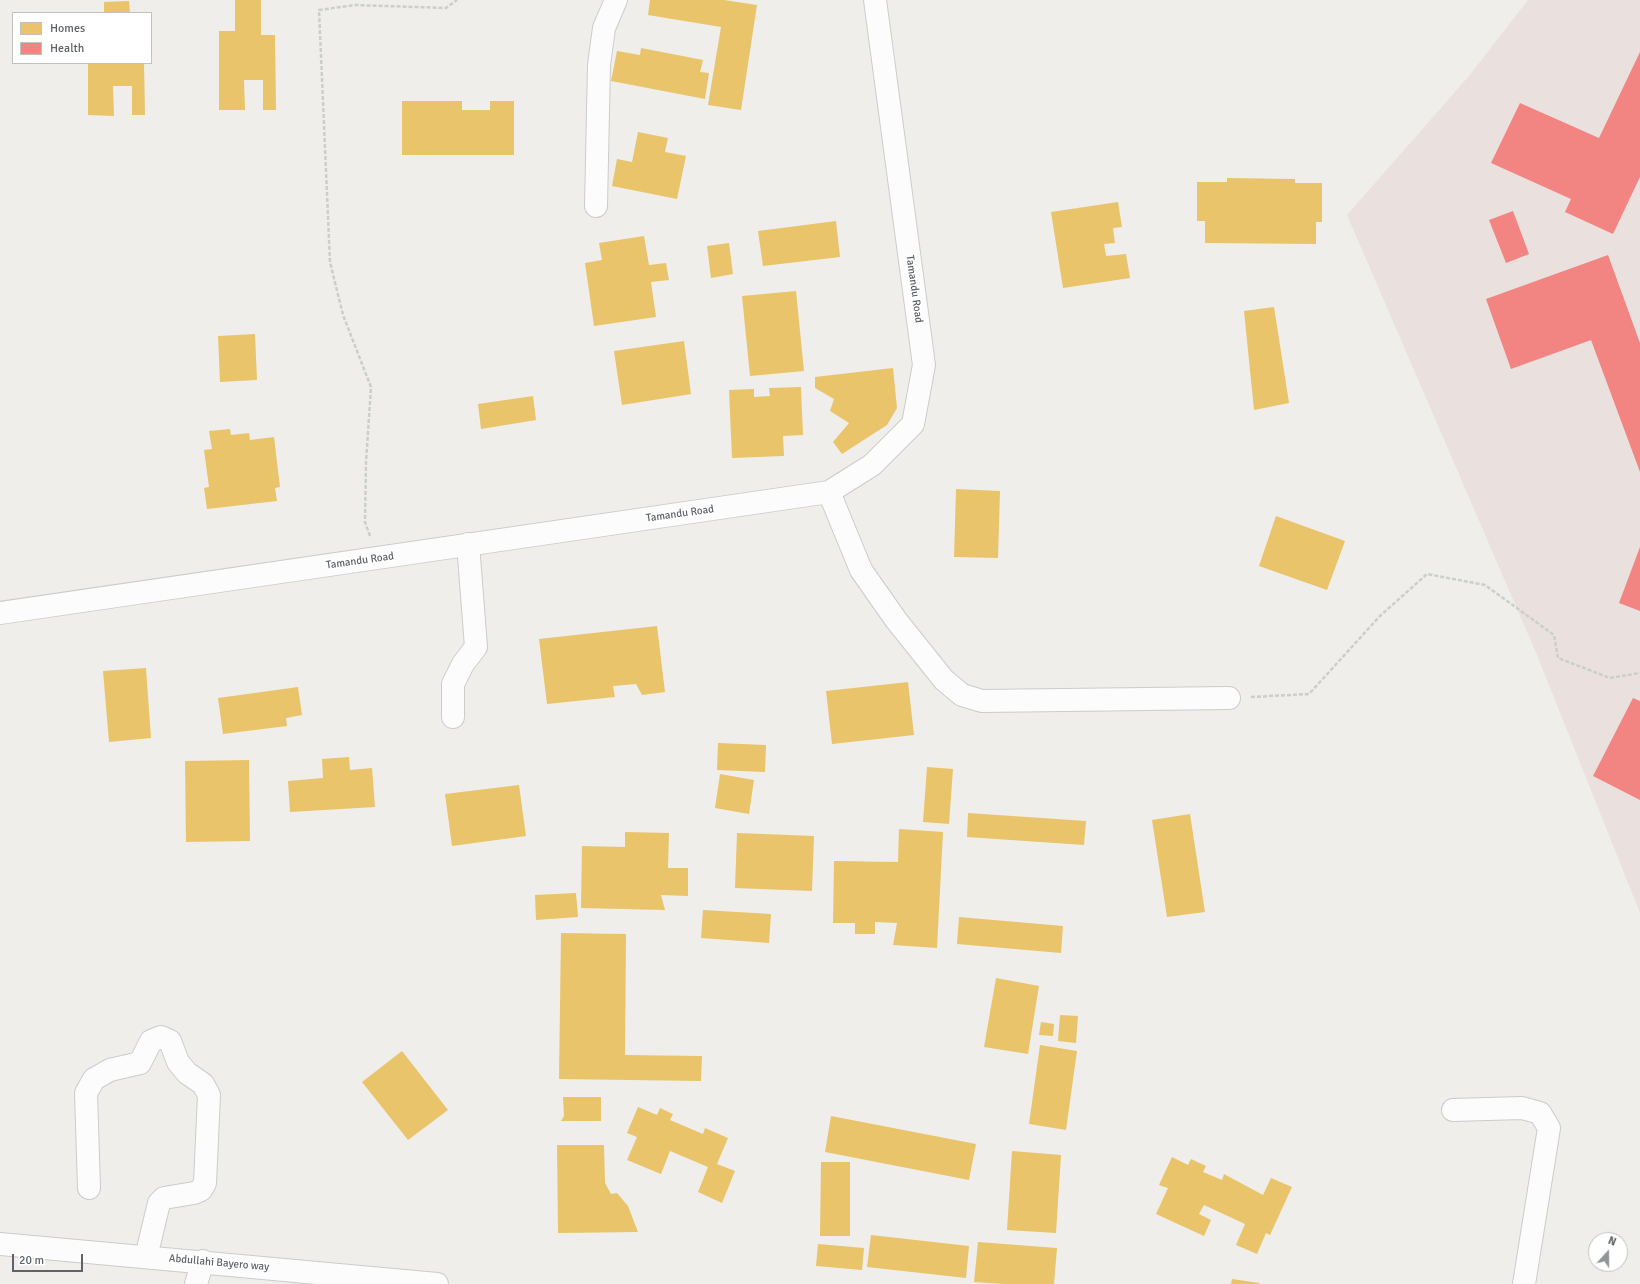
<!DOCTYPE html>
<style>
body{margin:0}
#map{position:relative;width:1640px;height:1284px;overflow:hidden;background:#efeeea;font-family:Signika,sans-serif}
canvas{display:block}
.legend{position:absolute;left:12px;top:12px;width:140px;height:52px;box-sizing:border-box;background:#fff;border:1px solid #bfc1c3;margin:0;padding:5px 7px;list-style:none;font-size:12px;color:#5f6368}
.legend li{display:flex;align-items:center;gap:8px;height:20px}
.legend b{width:20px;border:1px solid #bfc1c3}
.north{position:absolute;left:1588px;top:1232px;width:40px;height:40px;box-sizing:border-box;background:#fff;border:1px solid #bfc1c3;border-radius:50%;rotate:21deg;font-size:11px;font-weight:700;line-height:16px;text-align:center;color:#5f6368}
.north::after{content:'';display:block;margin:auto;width:14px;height:18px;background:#919496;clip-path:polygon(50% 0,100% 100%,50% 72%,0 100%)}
.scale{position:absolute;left:12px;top:1254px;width:71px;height:18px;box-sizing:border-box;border:2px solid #5f6368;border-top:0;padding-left:5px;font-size:12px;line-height:14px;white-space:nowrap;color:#5f6368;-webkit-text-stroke:3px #fff;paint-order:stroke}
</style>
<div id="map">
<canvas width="1640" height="1284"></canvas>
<ul class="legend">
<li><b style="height:11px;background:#e9c46a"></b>Homes</li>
<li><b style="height:11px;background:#f28482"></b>Health</li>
</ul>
<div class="north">N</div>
<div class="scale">20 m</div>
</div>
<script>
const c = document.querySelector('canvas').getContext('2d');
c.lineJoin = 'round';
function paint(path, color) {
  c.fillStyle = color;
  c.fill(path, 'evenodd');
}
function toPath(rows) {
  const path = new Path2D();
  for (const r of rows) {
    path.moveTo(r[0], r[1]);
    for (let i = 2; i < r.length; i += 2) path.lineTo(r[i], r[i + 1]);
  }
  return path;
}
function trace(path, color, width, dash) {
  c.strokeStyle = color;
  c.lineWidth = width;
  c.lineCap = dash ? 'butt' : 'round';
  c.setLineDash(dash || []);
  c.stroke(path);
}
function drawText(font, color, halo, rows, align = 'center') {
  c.font = font + ' Signika,sans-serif';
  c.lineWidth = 4;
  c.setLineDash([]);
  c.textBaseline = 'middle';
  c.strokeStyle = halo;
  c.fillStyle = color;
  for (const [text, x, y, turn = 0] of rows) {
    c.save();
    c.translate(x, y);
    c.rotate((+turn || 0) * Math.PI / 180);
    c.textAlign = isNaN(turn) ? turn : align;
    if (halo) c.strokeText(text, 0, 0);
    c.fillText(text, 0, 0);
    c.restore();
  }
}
const medical = toPath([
 [1528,0,1640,0,1640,913,1537,655,1347,215,1469,76]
]);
const homes = toPath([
 [235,0,261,0,261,35,275,35,276,110,263,110,263,80,244,80,245,110,219,110,219,31,235,31],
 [650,0,724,0,757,5,741,110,708,105,721,27,648,15],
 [129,1,130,13,104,13,104,2],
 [641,48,703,60,700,72,709,73,705,99,611,81,617,51,640,55],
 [88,63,144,63,145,115,132,115,132,86,113,86,114,116,88,115],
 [402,101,462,101,462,110,490,110,490,101,514,101,514,155,402,155],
 [638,132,668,138,665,152,686,156,677,199,612,186,617,159,632,162],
 [1227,178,1295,179,1295,183,1322,183,1322,222,1316,222,1316,244,1205,243,1205,221,1197,221,1197,182,1227,182],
 [1118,202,1122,227,1113,228,1115,243,1104,244,1106,256,1126,254,1130,278,1063,288,1051,212],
 [836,221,840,257,763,266,758,231],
 [644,236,649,265,666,263,669,280,651,282,656,317,594,326,585,263,602,260,599,243],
 [729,243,733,274,711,278,707,246],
 [796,291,804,371,750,376,742,296],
 [1274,307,1289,403,1254,410,1244,311],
 [255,334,257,380,220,382,218,336],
 [684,341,691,394,622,405,614,351],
 [893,368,897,408,887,425,842,454,833,442,849,423,830,411,834,399,815,388,815,377],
 [801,387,803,435,783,436,784,456,732,458,729,390,754,389,754,397,770,396,769,388],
 [533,396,536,420,481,429,478,404],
 [230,429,231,435,249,433,250,440,274,437,280,487,275,488,277,501,207,509,204,488,209,487,204,450,212,449,209,431],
 [956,489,1000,491,998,558,954,557],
 [1276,516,1345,541,1327,590,1259,566],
 [657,626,665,692,642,695,636,684,613,686,615,697,547,704,539,639],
 [146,668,151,738,109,742,103,671],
 [908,682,914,735,832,744,826,691],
 [298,687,302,715,286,718,287,726,223,734,218,698],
 [718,743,766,745,765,772,717,770],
 [349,757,350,770,372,768,375,807,290,812,288,781,323,778,322,759],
 [249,760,250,841,186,842,185,761],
 [927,767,953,769,949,824,923,822],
 [720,774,754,780,749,814,715,808],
 [519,785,526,836,452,846,445,794],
 [968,813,1086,821,1084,845,967,837],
 [1190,814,1205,912,1167,917,1152,820],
 [899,829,943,832,937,948,893,945,897,923,875,922,875,934,855,934,855,923,833,923,834,861,898,862],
 [625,832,669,833,668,868,688,868,688,896,661,895,665,910,581,908,582,846,625,847],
 [737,833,814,836,812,891,735,888],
 [576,893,578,917,536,920,535,895],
 [703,910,771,914,769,943,701,938],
 [959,917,1063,926,1061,953,957,944],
 [561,933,626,934,625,1055,702,1056,701,1081,559,1079],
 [996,978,1039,986,1028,1054,984,1047],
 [1060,1015,1078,1016,1076,1043,1058,1041],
 [1041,1022,1054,1024,1053,1036,1039,1035],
 [1040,1045,1077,1051,1066,1130,1029,1124],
 [402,1051,448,1110,408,1140,362,1082],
 [563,1097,601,1097,601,1121,561,1121,564,1116],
 [638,1107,657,1115,660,1108,673,1114,670,1120,703,1134,705,1128,728,1138,717,1164,735,1171,722,1203,698,1192,708,1167,670,1151,661,1174,627,1160,637,1137,627,1133],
 [831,1116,976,1144,969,1180,825,1152],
 [557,1145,604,1145,605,1183,611,1194,617,1193,628,1206,638,1232,558,1233],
 [1012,1151,1061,1155,1056,1233,1007,1230],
 [1172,1157,1188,1165,1191,1159,1206,1166,1203,1172,1222,1180,1224,1174,1263,1195,1271,1178,1292,1187,1270,1235,1266,1233,1257,1254,1236,1245,1245,1224,1204,1205,1199,1214,1211,1220,1204,1236,1156,1214,1168,1188,1159,1185],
 [821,1162,850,1162,850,1236,820,1236],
 [871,1235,969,1246,966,1278,867,1267],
 [978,1242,1057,1248,1054,1284,1004,1284,974,1282],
 [818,1244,864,1248,862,1270,816,1266],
 [1232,1279,1259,1283,1259,1284,1231,1284]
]);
const health = toPath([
 [1640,52,1640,177,1613,234,1565,212,1571,199,1491,163,1520,103,1599,138],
 [1513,211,1529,254,1506,263,1489,220],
 [1608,255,1640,343,1640,472,1591,340,1511,369,1486,299],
 [1640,547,1640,611,1619,603],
 [1633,698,1640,701,1640,800,1593,776]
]);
const path = toPath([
 [370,536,365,522,366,462,371,387,343,315,330,262,319,10,355,5,446,8,457,0],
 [1251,697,1309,694,1380,616,1427,574,1485,585,1554,635,1558,658,1610,678,1640,673]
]);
const minor = toPath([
 [596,206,599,65,604,28,616,0],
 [829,492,861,570,896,620,944,680,962,695,982,701,1229,698],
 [0,613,829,492,872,465,913,424,924,365,875,0],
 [453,717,453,684,463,664,476,647,468,544],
 [1453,1110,1522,1108,1540,1113,1549,1128,1524,1284],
 [89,1188,86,1093,94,1079,110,1070,140,1063,151,1041,161,1037,170,1041,178,1062,187,1073,203,1084,209,1095,205,1183,201,1190,194,1193,164,1198,159,1203,146,1257],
 [0,1244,437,1284],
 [196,1284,203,1261]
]);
const streetNames = [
 ["Tamandu Road",914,289,82],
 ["Tamandu Road",680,514,-8],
 ["Tamandu Road",360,561,-8],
 ["Abdullahi Bayero way",219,1263,5]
];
paint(medical, '#eae0de');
paint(homes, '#e9c46a');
paint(health, '#f28482');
trace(minor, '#cbcccc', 24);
trace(path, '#cacfcc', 2.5, [4, 2]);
trace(minor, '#fdfcfc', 22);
drawText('11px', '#5f6368', '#fff', streetNames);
</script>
